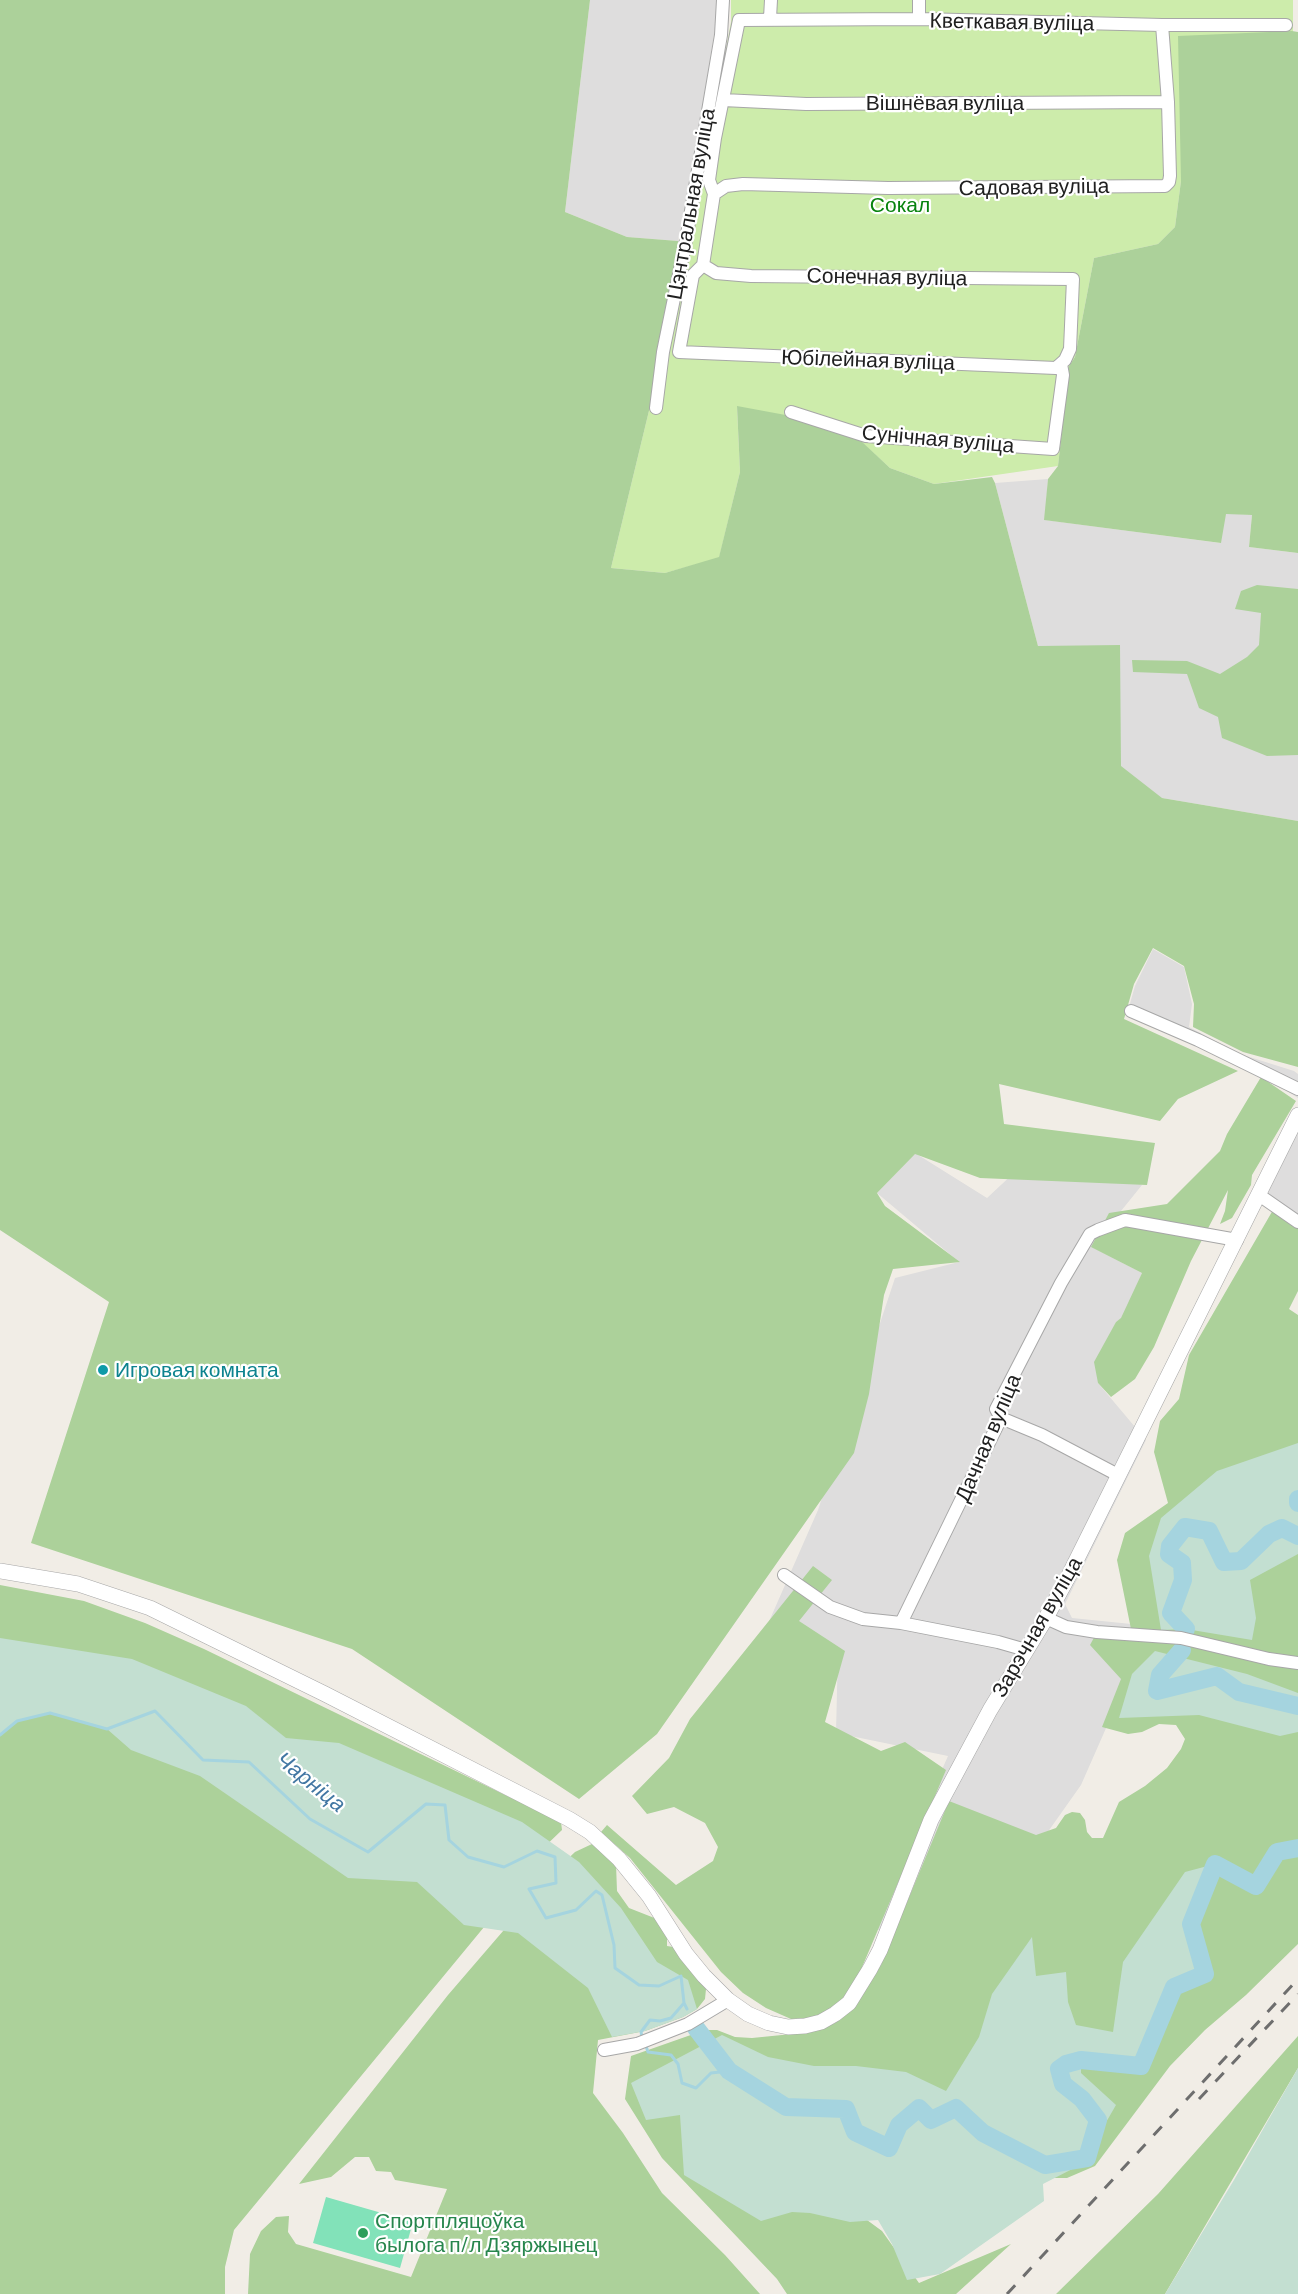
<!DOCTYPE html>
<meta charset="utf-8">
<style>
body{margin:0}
canvas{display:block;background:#f1ede6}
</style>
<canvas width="1298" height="2294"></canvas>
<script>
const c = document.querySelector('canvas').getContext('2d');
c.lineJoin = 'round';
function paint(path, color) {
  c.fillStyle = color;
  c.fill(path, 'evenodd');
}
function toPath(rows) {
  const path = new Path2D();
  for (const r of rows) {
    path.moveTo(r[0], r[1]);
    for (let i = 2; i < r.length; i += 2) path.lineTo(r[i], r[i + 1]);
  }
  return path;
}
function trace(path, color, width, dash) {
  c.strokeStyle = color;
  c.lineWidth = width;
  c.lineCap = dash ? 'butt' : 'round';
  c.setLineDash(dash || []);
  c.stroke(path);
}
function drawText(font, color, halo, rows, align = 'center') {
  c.font = font + ' Barlow,sans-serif';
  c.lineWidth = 4.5;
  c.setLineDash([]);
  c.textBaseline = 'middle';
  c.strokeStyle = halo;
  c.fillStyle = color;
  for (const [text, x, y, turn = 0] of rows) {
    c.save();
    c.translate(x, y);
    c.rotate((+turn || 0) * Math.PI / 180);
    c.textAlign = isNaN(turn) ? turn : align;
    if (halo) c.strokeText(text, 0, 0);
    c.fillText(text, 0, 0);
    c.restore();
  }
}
const residential = toPath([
 [590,0,716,0,716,22,692,170,678,241,627,237,565,212],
 [1048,479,1045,520,1220,543,1225,513,1252,515,1249,547,1298,553,1298,821,1162,798,1110,799,1038,646,995,483],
 [1153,949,1184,967,1192,1004,1189,1027,1240,1054,1294,1071,1298,1074,1298,1098,1261,1074,1127,1014,1135,986],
 [1298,1109,1298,1226,1253,1195],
 [1047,1142,1142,1185,1092,1247,1142,1273,1131,1300,1121,1319,1116,1322,1098,1383,1146,1440,1065,1604,1072,1618,1151,1626,1081,1785,1040,1843,916,1946,872,1927,948,1756,836,1733,838,1649,767,1626,818,1510,895,1278,959,1262,877,1193,915,1153,987,1198]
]);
const grass = toPath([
 [731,0,1293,0,1293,31,1181,181,1175,227,1158,244,1094,258,1075,357,1069,366,1058,466,934,484,890,468,844,426,737,407,740,472,719,558,665,573,611,568,675,303,680,294,731,22]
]);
const forest = toPath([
 [0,0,590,0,565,212,627,237,678,241,675,303,611,568,665,573,719,557,740,472,737,406,845,426,890,468,934,484,992,477,995,483,1038,646,1120,645,1121,766,1162,798,1298,821,1298,1067,1243,1052,1193,1027,1194,1004,1184,966,1153,948,1134,984,1124,1019,1238,1071,1178,1099,1160,1121,999,1084,1004,1124,1155,1143,1147,1185,980,1178,915,1154,877,1193,885,1206,960,1262,893,1269,884,1295,869,1394,854,1453,657,1734,579,1799,352,1649,31,1543,109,1302,0,1230],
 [1292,31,1298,32,1298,553,1249,547,1252,515,1226,514,1221,543,1044,520,1048,479,1058,466,1069,366,1075,357,1094,258,1158,244,1175,227,1181,181,1178,36],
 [1257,585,1298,589,1298,755,1267,756,1222,738,1218,717,1199,708,1187,674,1133,672,1132,660,1187,661,1220,674,1247,657,1259,645,1261,613,1235,609,1241,591],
 [1261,1077,1296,1101,1252,1175,1251,1185,1232,1218,1220,1224,1225,1211,1228,1190,1191,1261,1154,1347,1135,1379,1111,1397,1098,1383,1094,1362,1116,1322,1121,1318,1142,1273,1091,1247,1109,1213,1167,1204,1220,1151,1227,1134],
 [1273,1210,1298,1226,1298,1291,1289,1309,1298,1315,1298,1944,1246,1995,1205,2030,1170,2066,1095,2166,1067,2178,1045,2178,830,2193,882,2231,919,2283,1011,2244,956,2294,787,2294,777,2279,662,2158,625,2099,631,2056,705,2030,717,2030,735,2037,752,2038,812,2032,835,2023,854,2006,881,1965,949,1801,1036,1835,1056,1828,1065,1815,1072,1812,1080,1813,1085,1820,1087,1832,1092,1838,1103,1838,1119,1802,1145,1786,1167,1768,1181,1749,1185,1739,1176,1725,1159,1724,1142,1732,1128,1734,1102,1727,1121,1679,1090,1645,1097,1632,1131,1629,1117,1560,1125,1533,1168,1503,1154,1452,1160,1421,1179,1399,1189,1355],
 [813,1566,832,1580,799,1621,845,1651,825,1722,881,1751,905,1742,946,1770,857,1979,843,1998,829,2011,813,2018,791,2019,766,2008,743,1993,721,1972,630,1858,601,1832,607,1825,676,1885,713,1861,718,1847,705,1823,674,1807,647,1814,632,1796,669,1758,690,1719],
 [0,1585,84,1601,145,1623,204,1649,561,1822,562,1830,538,1853,508,1898,234,2230,225,2267,225,2294,0,2294],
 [592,1844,616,1864,617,1891,629,1908,662,1921,667,1928,667,1946,680,1948,701,1979,706,1989,705,1999,697,2009,683,2017,645,2031,598,2040,593,2093,623,2133,662,2193,725,2255,760,2294,248,2294,250,2254,261,2231,276,2217,289,2216,288,2232,296,2244,411,2277,447,2189,395,2180,391,2172,376,2171,369,2157,355,2157,331,2177,299,2184,448,1995,522,1909,531,1894,575,1852],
 [1298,2036,1298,2068,1165,2294,1056,2294,1158,2194]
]);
const wetland = toPath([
 [1298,1443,1298,1554,1250,1580,1256,1618,1252,1640,1186,1629,1161,1630,1149,1556,1161,1518,1217,1471],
 [0,1638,132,1659,246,1706,286,1738,339,1743,522,1822,579,1862,621,1908,657,1962,688,1980,697,2009,683,2017,645,2031,612,2037,588,1988,518,1933,464,1925,417,1882,348,1878,200,1776,131,1750,107,1729,50,1713,17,1721,0,1735],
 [1155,1651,1247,1674,1298,1693,1298,1732,1280,1736,1199,1715,1119,1718,1132,1674],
 [1215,1864,1191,1924,1205,1974,1174,1987,1141,2066,1081,2061,1081,2073,1116,2105,1082,2164,1043,2184,1044,2201,940,2274,907,2280,892,2244,878,2220,850,2222,810,2213,792,2212,761,2221,684,2175,680,2115,646,2120,631,2083,722,2035,768,2057,814,2066,856,2066,906,2072,946,2091,979,2037,992,1994,1032,1937,1036,1976,1066,1972,1068,2002,1076,2025,1113,2032,1123,1962,1185,1872],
 [1298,2068,1298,2294,1165,2294,1234,2180]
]);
const pitch = toPath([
 [326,2197,413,2222,400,2268,313,2243]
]);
const stream = toPath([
 [0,1735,17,1721,50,1713,107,1729,155,1711,203,1760,249,1762,310,1819,368,1852,426,1804,445,1805,449,1840,468,1857,504,1867,537,1851,555,1857,556,1883,529,1889,546,1918,576,1910,596,1891,602,1895,614,1945,615,1968,639,1985,659,1986,681,1976,684,2003,687,2009],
 [642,2037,641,2032,650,2020,660,2021,671,2018,684,2003],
 [645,2043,648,2052,671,2055,678,2064,682,2083,696,2088,711,2073,729,2071]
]);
const river = toPath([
 [1298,1499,1298,1503],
 [1186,1629,1171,1613,1183,1580,1182,1563,1169,1554,1170,1546,1185,1527,1209,1531,1224,1562,1241,1561,1269,1534,1282,1528,1298,1536],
 [1182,1650,1160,1675,1157,1691,1217,1676,1239,1692,1298,1706],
 [696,2028,729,2071,786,2107,846,2109,855,2132,889,2148,899,2125,919,2108,931,2120,956,2108,983,2133,1045,2165,1087,2158,1098,2120,1082,2099,1063,2084,1059,2069,1066,2064,1081,2060,1141,2066,1174,1987,1205,1974,1191,1924,1215,1864,1256,1886,1277,1852,1298,1848]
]);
const minor = toPath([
 [919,0,919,19],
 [770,18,771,0],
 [723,100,806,104,1168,102],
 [714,194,726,186,743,184,888,188,1165,186,1169,182,1170,176,1168,102,1162,25],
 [703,265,716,273,751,276,1073,279,1070,349,1065,360,1056,368,679,352,693,275,703,265,714,194,709,180,715,138,739,20,919,19,1162,25,1286,25],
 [656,408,663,352,686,240,721,35,723,0],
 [791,412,866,436,1053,449,1063,375,1061,364],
 [1131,1011,1198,1040,1298,1089],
 [1259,1195,1298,1222],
 [1001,1418,1042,1435,1118,1475],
 [784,1575,830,1607,863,1619,901,1623,998,1642,1026,1650],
 [1046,1618,1066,1627,1097,1632,1181,1638,1269,1659,1298,1663],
 [901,1623,1001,1418,996,1409,1061,1283,1090,1234,1098,1230,1125,1220,1237,1240],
 [604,2050,637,2044,688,2024,728,2000]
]);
const tertiary = toPath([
 [0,1571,78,1584,150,1608,325,1694,569,1819,590,1832,619,1859,649,1896,686,1954,704,1976,728,2000,748,2014,769,2023,788,2027,805,2026,821,2022,835,2014,849,2003,870,1969,880,1950,931,1820,990,1710,1046,1618,1067,1579,1298,1115]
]);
const rail = toPath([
 [1199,2099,1298,1994],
 [1007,2294,1298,1979]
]);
const markers = [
 [103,1370,6,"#0f9aa8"],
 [363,2233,6,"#2e9e5b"]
];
const streetNames = [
 ["Кветкавая вуліца",1012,22,1],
 ["Вішнёвая вуліца",945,103],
 ["Садовая вуліца",1034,187,-1],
 ["Цэнтральная вуліца",691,204,-80],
 ["Сонечная вуліца",887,277,1],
 ["Юбілейная вуліца",868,360,2],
 ["Сунічная вуліца",938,439,5],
 ["Дачная вуліца",988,1438,-67],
 ["Зарэчная вуліца",1037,1627,-60]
];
const parkNames = [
 ["Сокал",900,205]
];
const cultureNames = [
 ["Игровая комната",115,1370]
];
const leisureNames = [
 ["Спортпляцоўка",375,2221],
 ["былога п/л Дзяржынец",375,2245]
];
const waterNames = [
 ["Чарніца",311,1782,39]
];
paint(residential, '#dedddd');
paint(grass, '#cdecab');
paint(forest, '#acd19a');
paint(wetland, '#c3dfd1');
paint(pitch, '#82e2b9');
trace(stream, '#a5d4df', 3);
trace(river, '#a5d4df', 18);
trace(minor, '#a7a7a7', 14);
trace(tertiary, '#a7a7a7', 16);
trace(minor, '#fff', 12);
trace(tertiary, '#fff', 15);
trace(rail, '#6e6e6e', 3, [12, 12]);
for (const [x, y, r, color] of markers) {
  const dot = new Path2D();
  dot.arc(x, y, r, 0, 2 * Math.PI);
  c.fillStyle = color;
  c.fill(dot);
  trace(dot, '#fff', 2);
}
drawText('21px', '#202020', '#fff', streetNames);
drawText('21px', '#08830e', '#fff', parkNames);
drawText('21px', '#0d838f', '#fff', cultureNames, 'left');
drawText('21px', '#27864d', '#fff', leisureNames, 'left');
drawText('italic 22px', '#4277a3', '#fff', waterNames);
</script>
